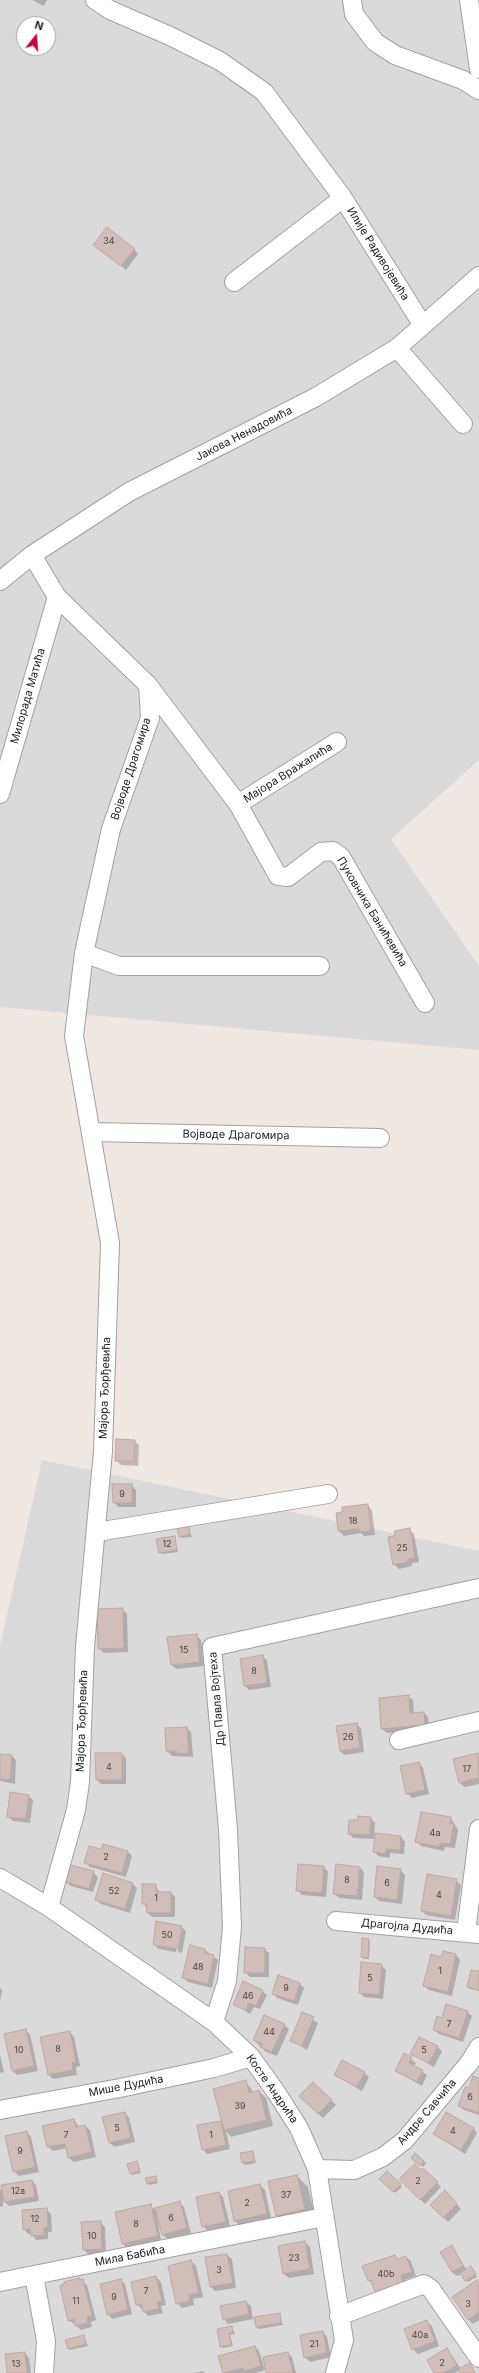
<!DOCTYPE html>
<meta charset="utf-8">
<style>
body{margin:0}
#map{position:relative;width:479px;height:2373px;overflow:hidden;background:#efe7e1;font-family:Inter,sans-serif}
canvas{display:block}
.north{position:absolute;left:16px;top:16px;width:40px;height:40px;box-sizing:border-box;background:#fff;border:1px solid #a5a5a5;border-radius:50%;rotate:17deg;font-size:11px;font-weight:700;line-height:16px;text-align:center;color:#1d1d1d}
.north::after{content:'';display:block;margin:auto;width:14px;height:18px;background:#c90039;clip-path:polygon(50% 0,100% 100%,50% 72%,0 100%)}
</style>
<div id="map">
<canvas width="479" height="2373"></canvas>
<div class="north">N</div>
</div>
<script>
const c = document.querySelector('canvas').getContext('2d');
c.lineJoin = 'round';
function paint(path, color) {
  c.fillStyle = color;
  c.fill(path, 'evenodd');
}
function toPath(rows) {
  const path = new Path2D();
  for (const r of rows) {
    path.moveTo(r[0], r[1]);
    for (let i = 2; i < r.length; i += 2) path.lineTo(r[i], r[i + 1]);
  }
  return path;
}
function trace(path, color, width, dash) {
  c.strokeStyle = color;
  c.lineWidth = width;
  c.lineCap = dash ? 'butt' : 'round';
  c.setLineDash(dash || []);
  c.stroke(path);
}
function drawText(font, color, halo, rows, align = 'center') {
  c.font = font + ' Inter,sans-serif';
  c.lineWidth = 3;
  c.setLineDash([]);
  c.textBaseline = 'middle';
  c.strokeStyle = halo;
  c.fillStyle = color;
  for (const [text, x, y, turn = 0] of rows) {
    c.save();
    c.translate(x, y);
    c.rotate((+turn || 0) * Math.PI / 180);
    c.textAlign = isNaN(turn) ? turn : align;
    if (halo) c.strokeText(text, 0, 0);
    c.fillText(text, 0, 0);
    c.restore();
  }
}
const residential = toPath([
 [0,0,479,0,479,760,391,839,479,966,479,1050,0,1007],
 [24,24,48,24,48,48,24,48],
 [42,1460,479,1551,479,2373,0,2373,0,1646]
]);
const shadow = toPath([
 [32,0,47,0,44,6],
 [99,249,134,249,138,254,126,270],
 [134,1441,139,1445,138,1466,121,1465,116,1460],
 [131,1485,136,1490,136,1507,118,1507,114,1502],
 [367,1505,372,1510,375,1535,364,1536,361,1533,344,1536,339,1531,337,1514],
 [188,1527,192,1537,182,1538,180,1536],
 [409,1529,414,1534,419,1562,412,1563,412,1566,399,1569,394,1564,397,1537],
 [174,1537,178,1552,162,1554,160,1552],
 [122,1609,127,1614,128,1652,104,1653,99,1648],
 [196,1635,201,1640,204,1666,176,1669,172,1665],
 [263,1656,267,1661,271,1687,249,1690,245,1686],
 [408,1696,413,1700,414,1714,424,1713,428,1717,429,1730,387,1733,382,1729],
 [356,1724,361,1728,364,1752,345,1755,340,1751],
 [187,1728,191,1732,193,1757,172,1756,167,1751,166,1729],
 [121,1754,126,1758,126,1784,101,1784,97,1780],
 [478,1754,479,1784,465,1787,460,1783],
 [0,1755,12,1756,16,1760,15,1784,0,1781],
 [419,1763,423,1768,429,1794,412,1798,407,1793],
 [28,1796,33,1800,30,1823,13,1821,8,1816],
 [370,1818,375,1823,374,1834,401,1837,405,1842,404,1854,390,1853,390,1858,378,1856,374,1851,375,1839,353,1838,349,1833,358,1821],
 [451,1818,458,1830,455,1848,445,1847,444,1851,421,1846,417,1842],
 [102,1851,128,1852,132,1856,126,1877,90,1867,86,1863],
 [324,1867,328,1872,326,1897,302,1895,297,1890],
 [360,1868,364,1872,362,1900,339,1898,334,1893],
 [400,1870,405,1875,402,1904,379,1901,375,1897],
 [93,1872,98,1877,93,1892,71,1886,66,1882],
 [456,1880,461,1885,455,1920,426,1915,422,1911],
 [133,1884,137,1888,130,1913,101,1904,96,1899],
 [155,1885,160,1893,171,1893,175,1897,175,1917,152,1917,148,1913,147,1908,143,1903],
 [181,1927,186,1931,182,1953,178,1952,182,1929,180,1929,176,1952,158,1949,154,1944],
 [368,1940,370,1942,369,1959,364,1959,362,1957],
 [264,1949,269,1953,269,1977,250,1977,245,1972],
 [205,1950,218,1960,212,1988,188,1982,183,1978],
 [456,1955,460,1960,452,1996,429,1990,424,1986,442,1958],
 [381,1965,386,1970,383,1999,364,1997,360,1993],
 [479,1972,479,1991,470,1989,468,1987],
 [299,1983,304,1988,298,2005,277,1998,273,1993],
 [0,1988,2,1990,0,2001],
 [262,1991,267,1995,260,2009,254,2007,250,2014,234,2004],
 [467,2012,472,2016,463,2042,439,2034,434,2029,442,2019],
 [302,2013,318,2023,307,2050,291,2040],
 [284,2025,289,2029,277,2056,266,2052,254,2040],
 [25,2030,30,2034,38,2071,17,2075,13,2071],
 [70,2032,74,2037,80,2066,76,2067,77,2075,53,2079,49,2075],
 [437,2047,442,2051,434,2067,412,2054],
 [0,2055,4,2072,0,2073],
 [405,2055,416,2063,414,2066,427,2075,422,2086,396,2071],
 [364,2073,369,2077,362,2091,335,2075],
 [479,2079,479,2115,464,2110,459,2105],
 [246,2082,254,2093,259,2091,266,2098,273,2126,231,2137,226,2131,230,2149,207,2154,203,2149,220,2122,223,2125],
 [313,2083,336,2105,323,2118,305,2101],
 [125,2113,129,2118,135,2142,114,2147,110,2143],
 [74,2120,79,2127,85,2126,90,2130,96,2157,74,2162,69,2158,67,2148,53,2151,48,2147,44,2127],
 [473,2128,477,2133,465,2154,434,2134],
 [27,2132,31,2137,39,2172,19,2176,14,2171],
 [252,2152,256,2163,245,2165,243,2163],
 [415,2154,426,2163,423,2167,412,2158],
 [137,2162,141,2173,132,2175,130,2173],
 [423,2169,441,2187,425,2204,401,2179],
 [387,2172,402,2187,395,2193,380,2179],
 [297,2176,308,2187,316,2221,288,2227,277,2215],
 [155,2177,158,2183,150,2185,148,2183],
 [32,2181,36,2185,39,2201,9,2206,3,2200,3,2206,0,2207,0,2189,3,2192],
 [260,2185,265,2190,271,2218,239,2225,235,2221],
 [445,2192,461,2209,448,2222,431,2205],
 [219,2193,223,2197,230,2226,208,2231,203,2226],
 [180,2203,184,2207,191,2233,168,2239,163,2235,158,2217,157,2217,161,2240,127,2248,122,2243,150,2205,155,2210],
 [46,2209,51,2214,52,2232,48,2232,48,2239,36,2240,32,2233,28,2234,24,2229],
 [100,2222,105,2227,106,2253,88,2254,84,2250],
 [305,2242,310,2247,314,2274,289,2278,284,2274],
 [451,2246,467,2270,473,2270,477,2277,468,2282,462,2274,457,2276,452,2272,441,2252],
 [227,2255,232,2259,236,2288,215,2291,211,2287],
 [395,2256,398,2260,406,2257,411,2261,416,2276,405,2280,407,2287,380,2296,369,2280],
 [191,2261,196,2266,203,2297,193,2299,194,2305,182,2308,177,2303],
 [156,2277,161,2282,166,2305,161,2306,163,2313,148,2316,137,2304],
 [78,2279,87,2285,96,2320,91,2322,92,2327,81,2330,69,2320],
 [121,2280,125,2284,132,2314,112,2319,108,2314],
 [479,2284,479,2320,473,2324,468,2319],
 [246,2302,251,2306,253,2319,228,2324,224,2319],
 [279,2314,283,2325,259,2329,257,2327,255,2318],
 [427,2322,432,2326,439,2346,418,2354,413,2349],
 [232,2327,235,2334,230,2335,233,2346,223,2348,221,2346],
 [323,2332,327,2337,331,2357,310,2362,305,2357],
 [84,2336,88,2346,70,2350,68,2348],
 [255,2347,259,2351,265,2370,256,2373,225,2373,220,2357],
 [447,2349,461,2369,469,2364,476,2373,461,2373,460,2370,455,2373,435,2373],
 [25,2353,29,2358,31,2373,8,2373],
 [288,2353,292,2357,296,2373,267,2373],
 [203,2371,205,2373,193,2373]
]);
const building = toPath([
 [107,227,135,249,121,266,93,245,107,227],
 [116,1439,135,1440,134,1461,115,1461,116,1439],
 [112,1484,132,1484,132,1503,113,1503,112,1484],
 [368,1504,371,1531,359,1532,359,1529,338,1531,336,1513,342,1512,342,1507,368,1504],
 [189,1526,190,1535,179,1537,177,1528,189,1526],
 [410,1528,415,1558,408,1559,408,1562,393,1565,388,1537,395,1536,394,1531,410,1528],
 [175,1536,177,1550,159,1553,156,1539,175,1536],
 [123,1608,124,1648,98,1649,97,1609,123,1608],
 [197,1634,200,1662,171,1665,167,1637,197,1634],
 [263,1655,267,1683,244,1686,240,1659,263,1655],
 [409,1695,410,1713,424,1712,425,1725,381,1729,379,1698,409,1695],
 [357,1723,360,1748,340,1751,336,1726,357,1723],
 [187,1727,189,1753,177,1754,177,1751,166,1751,165,1728,187,1727],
 [95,1753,122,1753,122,1780,96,1780,95,1753],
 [478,1753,479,1778,459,1783,453,1759,478,1753],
 [0,1754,12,1755,10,1780,0,1779,0,1754],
 [419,1762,425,1790,406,1794,400,1766,419,1762],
 [10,1792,29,1795,26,1819,7,1817,10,1792],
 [421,1812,451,1817,450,1823,454,1824,450,1844,440,1843,440,1847,415,1842,421,1812],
 [358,1816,371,1817,370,1835,348,1834,349,1820,358,1820,358,1816],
 [375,1833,401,1836,400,1850,386,1849,385,1854,373,1852,375,1833],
 [103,1844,128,1851,122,1873,84,1863,89,1846,101,1849,103,1844],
 [298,1864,324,1866,322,1893,296,1891,298,1864],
 [336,1864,360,1867,357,1896,333,1894,336,1864],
 [70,1865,94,1871,89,1889,65,1882,70,1865],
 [377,1866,401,1869,397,1900,374,1897,377,1866],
 [103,1873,133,1883,125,1909,95,1900,103,1873],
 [427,1874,457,1879,451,1916,421,1911,427,1874],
 [142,1884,156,1884,156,1892,171,1892,171,1913,147,1913,146,1904,142,1904,142,1884],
 [156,1921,182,1926,178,1949,153,1945,156,1921],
 [362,1938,369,1939,368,1958,361,1957,362,1938],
 [190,1945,205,1949,205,1953,214,1955,208,1984,182,1978,190,1945],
 [245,1947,265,1948,265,1973,244,1973,245,1947],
 [443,1951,456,1954,448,1992,423,1986,431,1954,441,1957,443,1951],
 [361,1962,382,1964,379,1995,359,1993,361,1962],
 [471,1970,479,1971,479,1990,467,1987,471,1970],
 [278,1975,300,1983,294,2001,272,1994,278,1975],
 [243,1981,263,1990,256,2006,249,2003,246,2010,233,2005,243,1981],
 [446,2004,468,2011,459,2038,433,2030,437,2016,442,2018,446,2004],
 [302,2012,314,2017,302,2046,290,2041,302,2012],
 [264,2015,285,2024,272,2052,260,2047,262,2044,253,2040,264,2015],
 [26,2029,34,2066,12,2071,4,2034,26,2029],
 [70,2031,76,2062,72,2063,73,2070,48,2075,40,2037,70,2031],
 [419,2037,438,2046,429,2063,410,2054,419,2037],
 [404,2053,412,2057,409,2063,423,2070,417,2082,395,2071,404,2053],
 [342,2060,365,2072,357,2087,334,2075,342,2060],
 [473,2076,479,2078,479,2113,458,2106,465,2087,469,2088,473,2076],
 [246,2080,249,2093,259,2090,267,2120,224,2130,213,2089,246,2080],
 [313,2082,332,2100,318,2114,299,2096,313,2082],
 [125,2112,131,2138,109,2143,102,2117,125,2112],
 [446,2112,474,2128,461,2150,433,2134,446,2112],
 [74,2119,76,2127,85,2125,92,2152,68,2158,65,2144,47,2147,42,2126,74,2119],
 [221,2121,226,2145,202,2150,197,2125,221,2121],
 [27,2131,35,2167,13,2172,5,2136,27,2131],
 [253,2151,255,2161,242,2163,240,2153,253,2151],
 [415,2153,424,2161,420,2166,411,2158,415,2153],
 [137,2161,140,2171,130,2174,127,2164,137,2161],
 [415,2164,421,2170,423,2168,438,2182,420,2200,399,2179,415,2164],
 [387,2171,401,2184,393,2192,379,2179,387,2171],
 [297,2175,305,2209,276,2216,268,2181,297,2175],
 [156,2176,157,2181,147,2184,145,2178,156,2176],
 [32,2180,35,2197,4,2202,1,2185,32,2180],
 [260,2184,267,2214,234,2221,228,2191,260,2184],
 [445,2190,457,2204,443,2218,430,2205,445,2190],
 [219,2192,226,2222,202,2227,196,2197,219,2192],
 [180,2201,187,2228,162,2235,155,2208,180,2201],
 [151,2204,158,2236,122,2244,115,2212,151,2204],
 [47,2208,48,2228,44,2228,44,2235,31,2236,30,2229,23,2230,22,2210,47,2208],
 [101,2221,102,2249,83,2250,81,2222,101,2221],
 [305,2241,310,2269,283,2274,278,2246,305,2241],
 [452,2245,463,2266,452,2272,440,2252,452,2245],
 [227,2254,233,2283,210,2287,205,2257,227,2254],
 [395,2255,397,2259,406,2256,412,2272,401,2275,403,2282,375,2292,371,2280,368,2281,362,2266,395,2255],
 [191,2260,199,2293,189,2295,190,2301,176,2304,168,2266,191,2260],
 [471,2266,476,2274,465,2281,460,2273,471,2266],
 [156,2276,162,2301,157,2302,159,2309,143,2312,141,2304,136,2305,131,2282,156,2276],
 [79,2278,79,2280,83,2279,92,2316,87,2317,88,2323,75,2326,74,2319,68,2321,60,2286,64,2284,64,2282,79,2278],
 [121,2279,128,2310,107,2315,100,2284,121,2279],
 [477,2280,479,2284,479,2312,468,2320,452,2297,477,2280],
 [246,2301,249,2314,223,2320,220,2306,246,2301],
 [280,2313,281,2323,256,2327,254,2317,280,2313],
 [427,2320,435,2341,412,2350,404,2329,427,2320],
 [232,2326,233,2333,229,2333,231,2345,220,2347,217,2329,232,2326],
 [323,2331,327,2353,304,2358,300,2335,323,2331],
 [84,2335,86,2344,68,2349,65,2340,84,2335],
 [255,2346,261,2366,244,2371,243,2368,223,2373,218,2356,255,2346],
 [447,2348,457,2365,444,2373,434,2373,427,2360,447,2348],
 [25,2352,27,2373,7,2373,5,2354,25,2352],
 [288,2352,293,2373,266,2373,263,2357,288,2352],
 [470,2363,475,2373,460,2373,458,2369,470,2363]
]);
const minor = toPath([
 [95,0,110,10,170,36,220,61,264,92,343,198,422,324],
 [352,0,354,14,375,42,395,55,463,80,479,90],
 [469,0,479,69],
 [234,282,343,198],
 [397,348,463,424],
 [32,555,57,597,148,685,150,718,111,829,84,953,74,1036,110,1243,103,1451,85,1647,80,1782,76,1810,49,1907],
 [0,581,32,555,129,492,316,397,397,348,479,276],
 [148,685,238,804,278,876,288,877,321,852,333,851,341,857,425,1003],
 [0,794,57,597],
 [238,804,337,742],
 [84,953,119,966,320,966],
 [92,1132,380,1138],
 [97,1532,328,1494],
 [399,1740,479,1721],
 [0,1878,49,1907,214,2022,251,2057,276,2092,299,2128,317,2169,344,2340,335,2373],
 [336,1921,479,1934],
 [466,1932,479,1829],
 [214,2022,227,1981,232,1927,228,1829,212,1647,479,1588],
 [0,2110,120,2088,214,2068,251,2057],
 [317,2169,354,2170,383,2157,405,2140,470,2062,479,2047],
 [0,2282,34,2275],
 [339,2316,424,2284,431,2289,479,2358],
 [44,2373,46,2341,34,2275,324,2217]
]);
const numberNames = [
 ["34",109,241],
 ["9",122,1494],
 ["18",353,1521],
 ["12",167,1544],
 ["25",402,1548],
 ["15",184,1650],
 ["8",254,1671],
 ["26",348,1737],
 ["4",109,1767],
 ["17",467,1769],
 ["4a",435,1833],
 ["2",106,1857],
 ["8",347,1880],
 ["6",387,1883],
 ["52",114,1891],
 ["4",439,1895],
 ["1",156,1898],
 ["50",167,1935],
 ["48",198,1967],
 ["1",440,1971],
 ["5",370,1978],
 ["9",286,1988],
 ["46",248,1996],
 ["7",449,2024],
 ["44",269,2032],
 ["8",58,2049],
 ["10",19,2050],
 ["5",424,2050],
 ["6",470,2097],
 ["39",240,2106],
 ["5",117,2128],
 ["4",453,2131],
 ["7",66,2135],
 ["1",211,2135],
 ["9",20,2151],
 ["2",418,2181],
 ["12a",18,2191],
 ["37",286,2195],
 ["2",247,2203],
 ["6",171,2218],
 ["12",35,2219],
 ["8",136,2224],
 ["10",92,2236],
 ["23",294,2258],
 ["3",219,2270],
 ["40b",386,2274],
 ["7",146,2291],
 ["9",114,2297],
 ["11",76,2301],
 ["3",468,2304],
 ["40a",420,2335],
 ["21",314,2344],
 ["2",442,2363],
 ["13",16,2364]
];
const streetNames = [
 ["Илије Радивојевића",378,254,58],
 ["Јакова Ненадовића",244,434,-27],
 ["Милорада Матића",28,696,-74],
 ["Војводе Драгомира",131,769,-72],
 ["Мајора Вражалића",288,773,-32],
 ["Пуковника Банићевића",372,912,59],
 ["Војводе Драгомира",236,1135,1],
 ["Мајора Ђорђевића",105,1388,-88],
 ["Др Павла Војтеха",217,1699,-95],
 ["Мајора Ђорђевића",82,1721,-88],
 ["Драгојла Дудића",407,1927,5],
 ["Мише Дудића",126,2086,-11],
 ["Косте Андрића",272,2089,55],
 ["Андре Савчића",427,2112,-49],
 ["Мила Бабића",130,2256,-11]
];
paint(residential, '#dbdada');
paint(shadow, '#0003');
paint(building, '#cfbeba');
trace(building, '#c2a7a3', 1);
trace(minor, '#a1a1a1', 20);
trace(minor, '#fff', 18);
drawText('9px', '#4a4544', null, numberNames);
drawText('11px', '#1d1d1d', '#fff', streetNames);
</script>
